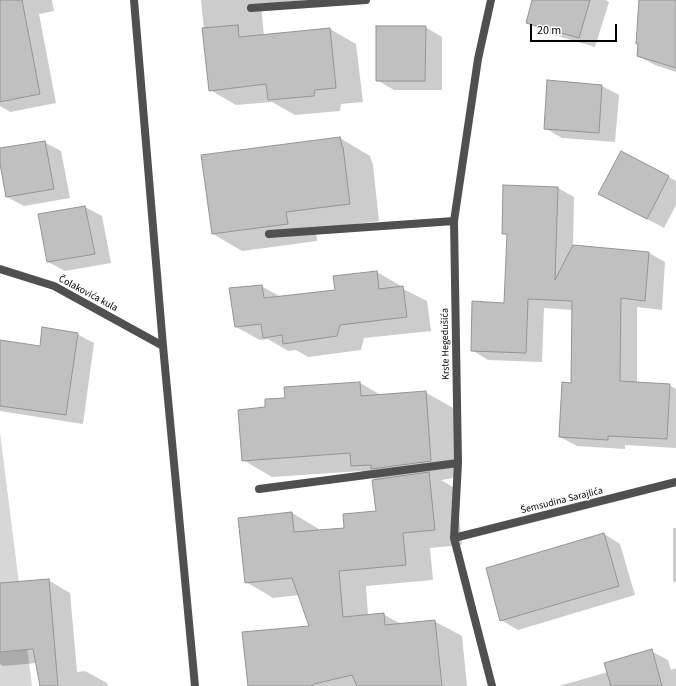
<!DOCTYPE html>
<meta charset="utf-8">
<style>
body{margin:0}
#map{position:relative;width:676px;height:686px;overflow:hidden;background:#fff;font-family:"Source Sans 3",sans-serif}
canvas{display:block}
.scale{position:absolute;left:530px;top:24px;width:87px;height:18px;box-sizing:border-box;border:2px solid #000;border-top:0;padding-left:5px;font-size:12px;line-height:14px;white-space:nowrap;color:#000;-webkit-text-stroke:3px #fff;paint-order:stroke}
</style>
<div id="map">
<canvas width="676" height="686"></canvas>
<div class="scale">20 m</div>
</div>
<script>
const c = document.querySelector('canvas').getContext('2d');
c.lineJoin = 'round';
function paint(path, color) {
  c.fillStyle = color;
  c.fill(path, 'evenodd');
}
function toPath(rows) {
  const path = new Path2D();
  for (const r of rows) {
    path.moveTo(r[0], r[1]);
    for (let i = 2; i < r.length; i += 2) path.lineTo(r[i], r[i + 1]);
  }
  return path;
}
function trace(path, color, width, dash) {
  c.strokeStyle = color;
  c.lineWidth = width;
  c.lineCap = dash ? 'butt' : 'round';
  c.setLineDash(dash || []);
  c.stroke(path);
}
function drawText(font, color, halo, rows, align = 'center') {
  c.font = font + ' "Source Sans 3",sans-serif';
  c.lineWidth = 3;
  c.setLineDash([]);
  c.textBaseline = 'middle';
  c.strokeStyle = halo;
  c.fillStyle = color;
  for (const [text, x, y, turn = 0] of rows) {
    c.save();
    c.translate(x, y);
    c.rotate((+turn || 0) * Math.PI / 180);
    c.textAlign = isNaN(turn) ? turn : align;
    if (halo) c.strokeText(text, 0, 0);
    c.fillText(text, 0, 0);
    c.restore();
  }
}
const green = toPath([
 [0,433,32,686,0,686]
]);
const shadow = toPath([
 [0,0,52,0,54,11,39,14,56,103,10,112,0,106],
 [201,0,309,0,261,4,264,36,330,29,356,44,363,102,341,104,340,111,295,115,272,102,236,105,210,90],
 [534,0,606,0,609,2,595,47,544,32,527,22],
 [640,0,676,0,676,72,655,65,638,56],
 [425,27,442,37,442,90,394,90,377,80],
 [548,81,602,86,619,95,615,142,562,138,545,128],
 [340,138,370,156,373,165,379,221,316,229,317,241,242,251,213,234],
 [44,142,61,151,70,198,24,206,7,197,0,149],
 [621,152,676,181,676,205,664,228,600,194],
 [558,188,574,197,573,246,649,253,665,262,662,310,637,307,637,383,669,385,676,389,676,448,625,445,625,449,577,446,560,437,572,384,573,310,544,308,542,362,488,360,472,350,505,304,508,236,503,233],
 [85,207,102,216,111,263,65,271,48,262,39,215],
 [377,272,401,286,401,288,427,301,431,331,364,338,361,350,308,357,296,350,288,351,268,339,260,340,236,327,261,286,281,297,336,291],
 [77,334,94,343,83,424,0,411,0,341,40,347],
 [360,383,381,395,425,392,455,409,460,477,441,480,456,489,462,545,430,548,433,580,366,586,368,615,383,614,401,624,434,621,462,636,467,686,249,686,310,627,299,595,273,598,246,582,292,513,319,529,319,531,345,528,377,512,377,480,361,471,272,477,243,460,266,408,286,399],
 [673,528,676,528,676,583,673,581],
 [604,534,620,544,635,595,518,630,501,620],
 [48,580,70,593,77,672,85,671,107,683,108,686,41,686,37,663,3,666,0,664,0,584],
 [651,651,668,660,671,670,676,668,676,686,559,686,608,672]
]);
const building = toPath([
 [0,0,22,0,40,94,0,102,0,0],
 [532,0,590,0,579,38,526,23,532,0],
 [639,0,676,0,676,68,637,56,638,44,636,44,639,0],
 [238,25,239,37,330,28,336,88,315,90,314,96,268,100,266,84,209,91,202,28,238,25],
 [376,26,426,26,425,81,376,81,376,26],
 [547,80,602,85,599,133,544,129,547,80],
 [340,137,342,147,343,147,350,204,286,212,288,224,212,234,201,155,340,137],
 [45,141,54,189,6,197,0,164,0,148,45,141],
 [621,151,669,176,647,219,598,194,621,151],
 [503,185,558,187,555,280,573,245,649,252,645,301,621,298,620,381,670,384,667,439,608,436,608,440,559,437,562,382,571,383,572,301,528,299,526,353,471,351,472,301,504,303,507,234,502,234,503,185],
 [85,206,95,254,47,262,38,214,85,206],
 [377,271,379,289,403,286,407,317,340,325,337,336,283,344,282,335,263,338,261,324,235,327,229,288,262,285,264,298,335,290,333,276,377,271],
 [42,327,78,333,66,415,0,406,0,340,40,346,42,327],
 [360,382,361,396,426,391,431,461,371,469,371,465,351,466,350,453,242,461,238,410,265,407,265,399,285,398,284,387,360,382],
 [429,472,435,530,403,533,406,565,339,571,343,617,384,613,385,625,435,620,442,686,357,686,352,675,314,684,311,686,248,686,242,632,309,626,292,578,245,583,238,518,292,512,294,532,344,528,343,514,376,511,372,480,429,472],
 [604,533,619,586,500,621,486,568,604,533],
 [49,579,58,686,40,686,33,649,0,652,0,583,49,579],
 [652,649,662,686,611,686,604,663,652,649]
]);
const street = toPath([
 [134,0,163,346,195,686],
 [491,0,478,59,454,221,458,463,454,538,492,686],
 [251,8,366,0],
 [269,234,454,221],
 [0,269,54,286,163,346],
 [259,489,458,463],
 [454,538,676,482]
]);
const streetNames = [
 ["Čolakovića kula",88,294,28],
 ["Krste Hegedušića",446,344,-91],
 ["Šemsudina Sarajlića",562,501,-14]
];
paint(green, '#d7d7d7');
paint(shadow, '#0003');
paint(building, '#c0c0c0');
trace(building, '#949494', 1);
trace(street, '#505050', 8);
drawText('10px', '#000', '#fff', streetNames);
</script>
